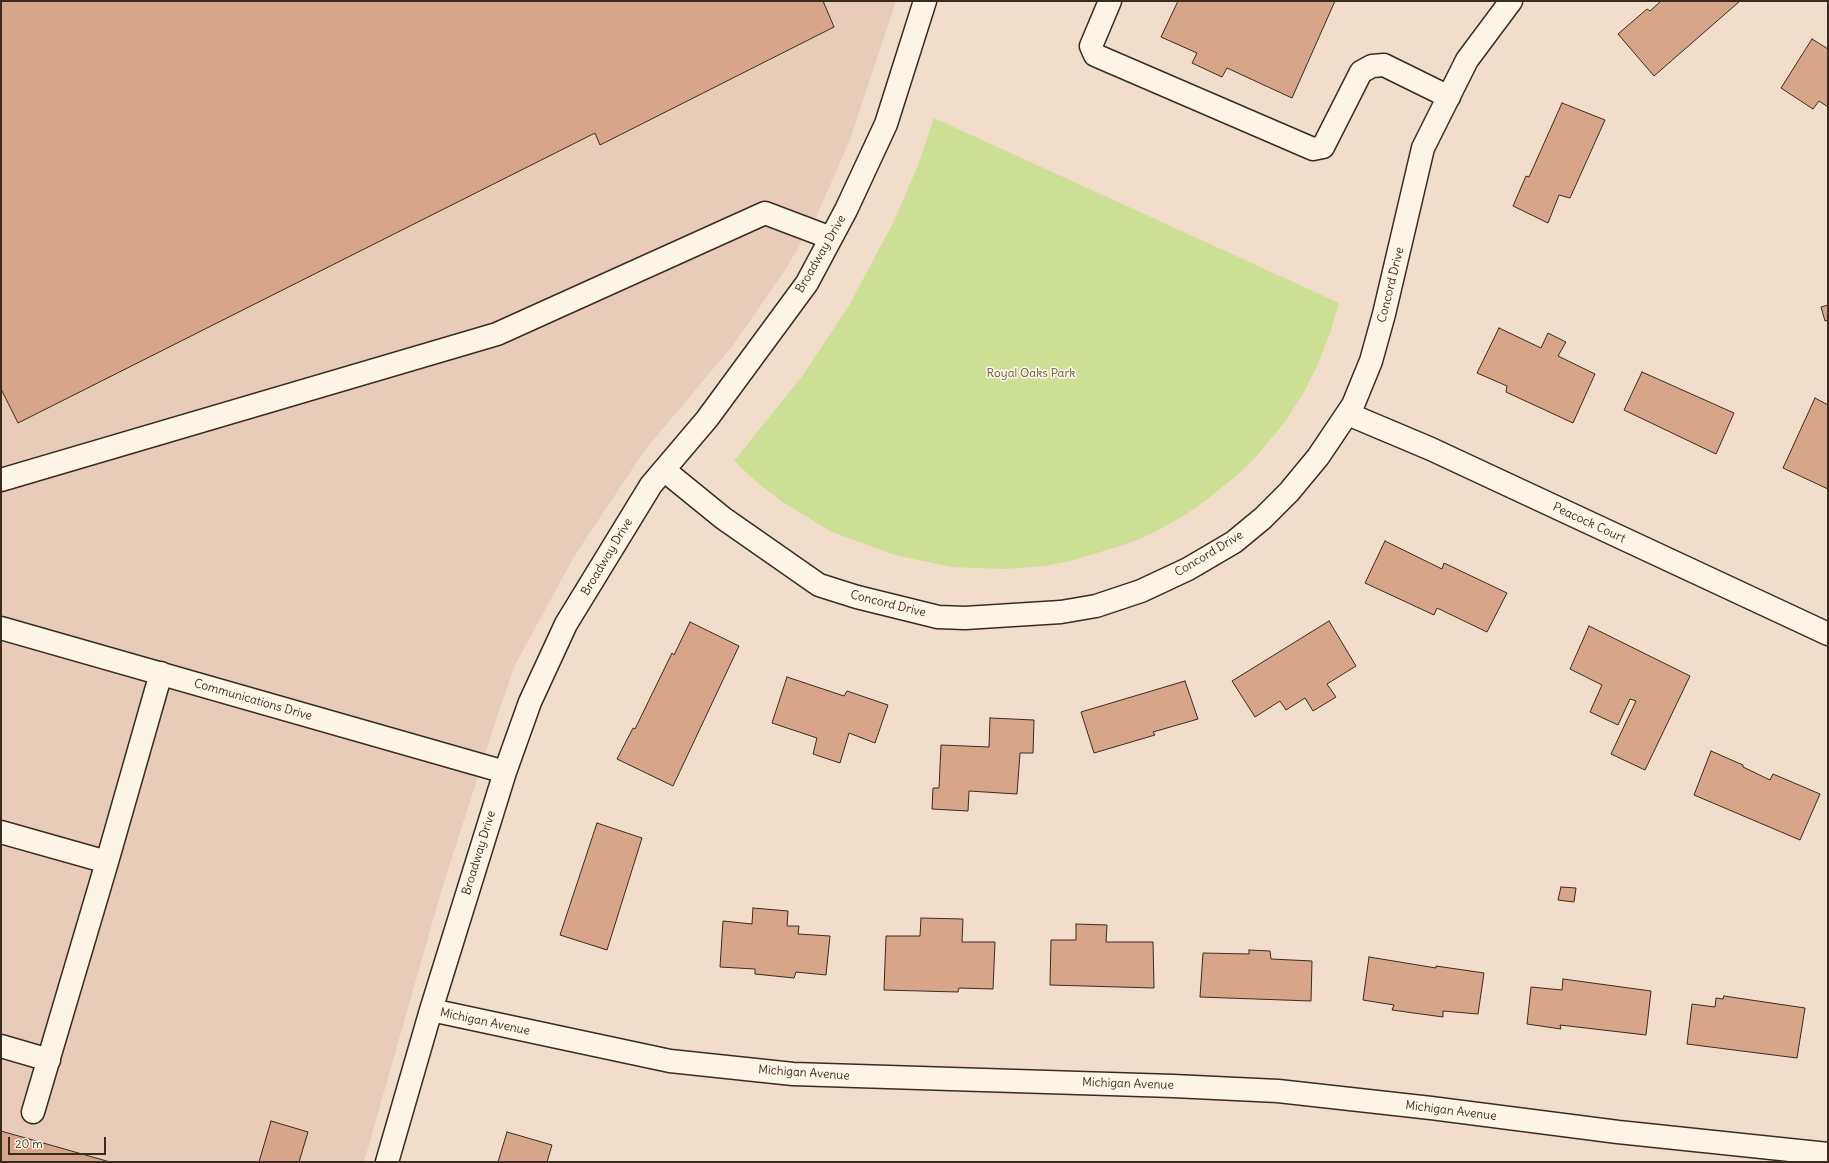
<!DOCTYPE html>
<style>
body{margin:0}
#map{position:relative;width:1829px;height:1163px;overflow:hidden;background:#f1ddca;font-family:Delius,sans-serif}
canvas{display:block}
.frame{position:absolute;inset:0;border:2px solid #3b2a1e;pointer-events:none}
.scale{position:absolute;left:8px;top:1137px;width:98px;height:18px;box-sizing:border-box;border:2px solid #3b2a1e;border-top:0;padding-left:5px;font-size:12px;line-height:14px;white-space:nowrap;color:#3b2a1e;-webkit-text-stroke:3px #fcf5e5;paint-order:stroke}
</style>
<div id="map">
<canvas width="1829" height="1163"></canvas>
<div class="frame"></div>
<div class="scale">20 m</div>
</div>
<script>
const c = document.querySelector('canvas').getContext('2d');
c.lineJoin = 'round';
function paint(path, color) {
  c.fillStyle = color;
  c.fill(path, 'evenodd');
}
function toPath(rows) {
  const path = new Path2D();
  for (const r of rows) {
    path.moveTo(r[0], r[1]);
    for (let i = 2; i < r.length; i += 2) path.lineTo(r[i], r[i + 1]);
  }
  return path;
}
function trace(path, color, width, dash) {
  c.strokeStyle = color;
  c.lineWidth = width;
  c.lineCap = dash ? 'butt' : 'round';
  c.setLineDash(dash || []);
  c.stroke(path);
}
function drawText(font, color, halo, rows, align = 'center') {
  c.font = font + ' Delius,sans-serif';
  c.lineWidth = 3.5;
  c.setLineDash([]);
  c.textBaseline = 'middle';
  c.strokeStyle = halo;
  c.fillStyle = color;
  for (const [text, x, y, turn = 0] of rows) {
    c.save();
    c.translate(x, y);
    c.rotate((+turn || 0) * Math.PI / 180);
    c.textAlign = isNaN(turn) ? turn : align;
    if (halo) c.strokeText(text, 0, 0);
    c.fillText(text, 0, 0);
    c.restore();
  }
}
const built = toPath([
 [1,1,896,1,850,140,816,217,787,267,734,344,645,450,575,555,515,665,497,717,441,892,364,1162,1,1162]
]);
const green = toPath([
 [934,118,1339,303,1330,333,1318,364,1303,394,1284,423,1254,459,1237,475,1205,501,1185,515,1155,532,1127,544,1070,561,1045,566,1004,569,951,567,895,555,832,532,784,503,759,484,734,461,803,375,850,304,894,221,919,163]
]);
const building = toPath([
 [1,1,823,1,834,27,600,145,595,133,18,423,1,389,1,1],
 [1178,1,1335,1,1292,98,1227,68,1222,77,1192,63,1197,53,1161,37,1178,1],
 [1661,1,1740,1,1654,76,1618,34,1647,9,1650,11,1661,1],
 [1812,39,1828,49,1828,107,1819,101,1813,109,1781,88,1812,39],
 [1562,103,1605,120,1570,198,1559,195,1548,223,1513,206,1526,176,1529,177,1562,103],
 [1828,305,1828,320,1825,321,1821,307,1828,305],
 [1499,328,1541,348,1548,333,1566,342,1558,356,1595,374,1573,423,1506,392,1507,386,1477,373,1499,328],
 [1642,372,1734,413,1716,454,1624,410,1642,372],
 [1815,398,1828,405,1828,489,1783,468,1815,398],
 [1385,541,1442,569,1444,563,1507,593,1487,632,1437,608,1434,615,1365,583,1385,541],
 [1329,621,1356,666,1327,684,1336,697,1313,711,1305,698,1286,710,1280,701,1255,717,1232,681,1329,621],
 [690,622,739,646,673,786,617,759,633,728,635,729,672,653,674,655,690,622],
 [1589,626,1690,676,1645,770,1611,754,1636,701,1630,699,1618,725,1590,712,1602,685,1570,669,1589,626],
 [787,677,844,696,847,691,888,705,875,743,849,733,840,763,813,754,817,738,772,723,787,677],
 [1185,681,1198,719,1153,732,1155,735,1094,753,1081,712,1185,681],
 [990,718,1034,720,1033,753,1020,753,1017,794,969,791,968,811,932,809,933,788,939,788,941,745,989,747,990,718],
 [1711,751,1743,765,1743,767,1770,780,1773,774,1820,794,1800,840,1694,795,1711,751],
 [597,823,642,838,607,950,560,935,597,823],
 [1561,887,1576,888,1574,902,1558,900,1561,887],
 [753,908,788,911,787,926,799,926,798,934,830,936,826,975,796,972,794,978,755,974,755,969,720,967,723,921,752,924,753,908],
 [921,918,963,919,962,942,995,942,993,989,959,988,958,992,884,990,886,936,920,936,921,918],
 [1076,924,1107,925,1106,942,1153,942,1154,988,1050,985,1051,940,1076,940,1076,924],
 [1249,950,1270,951,1271,959,1312,961,1311,1001,1200,997,1203,953,1249,954,1249,950],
 [1369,957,1436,968,1436,966,1484,973,1478,1014,1443,1011,1443,1017,1392,1010,1394,1005,1363,1000,1369,957],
 [1563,979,1651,991,1646,1035,1560,1025,1561,1029,1527,1024,1531,987,1562,990,1563,979],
 [1724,996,1805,1008,1797,1058,1687,1044,1692,1004,1715,1007,1716,998,1723,999,1724,996],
 [271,1121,308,1132,299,1162,259,1162,271,1121],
 [1,1131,110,1162,1,1162,1,1131],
 [507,1132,552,1145,547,1162,498,1162,507,1132]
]);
const minor = toPath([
 [1110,1,1091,46,1095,55,1313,149,1323,147,1361,72,1372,66,1384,65,1449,97],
 [1348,414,1431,449,1828,634],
 [664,470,723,518,819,585,857,597,938,617,965,618,1061,612,1096,606,1141,591,1188,569,1234,542,1263,518,1289,492,1318,457,1353,405,1371,361,1384,314,1423,148,1467,60,1511,1],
 [1,480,497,334,765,213,831,238],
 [1,628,505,772],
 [1,832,107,862],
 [431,1010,670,1061,793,1074,1173,1086,1278,1091,1431,1108,1618,1132,1828,1154],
 [1,1046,49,1060],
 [33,1112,107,862,161,673],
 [387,1162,431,1010,505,772,530,702,566,624,651,485,707,419,807,283,846,210,886,124,925,1]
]);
const streetNames = [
 ["Broadway Drive",821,254,-60],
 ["Concord Drive",1391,285,-76],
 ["Peacock Court",1589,523,25],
 ["Concord Drive",1209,554,-31],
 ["Broadway Drive",607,557,-59],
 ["Concord Drive",888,604,14],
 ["Communications Drive",253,700,16],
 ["Broadway Drive",479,853,-73],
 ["Michigan Avenue",485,1022,12],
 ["Michigan Avenue",804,1073,4],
 ["Michigan Avenue",1128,1084,2],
 ["Michigan Avenue",1451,1111,7]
];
const parkNames = [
 ["Royal Oaks Park",1031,374]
];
paint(built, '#e9ccb7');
paint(green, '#ccdf94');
paint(building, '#d6a58a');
trace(building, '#3b2a1e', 1);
trace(minor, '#3b2a1e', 25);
trace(minor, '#fcf5e5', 22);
drawText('12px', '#3b2a1e', '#fcf5e5', streetNames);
drawText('12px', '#5f573c', '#fcf5e5', parkNames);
</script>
